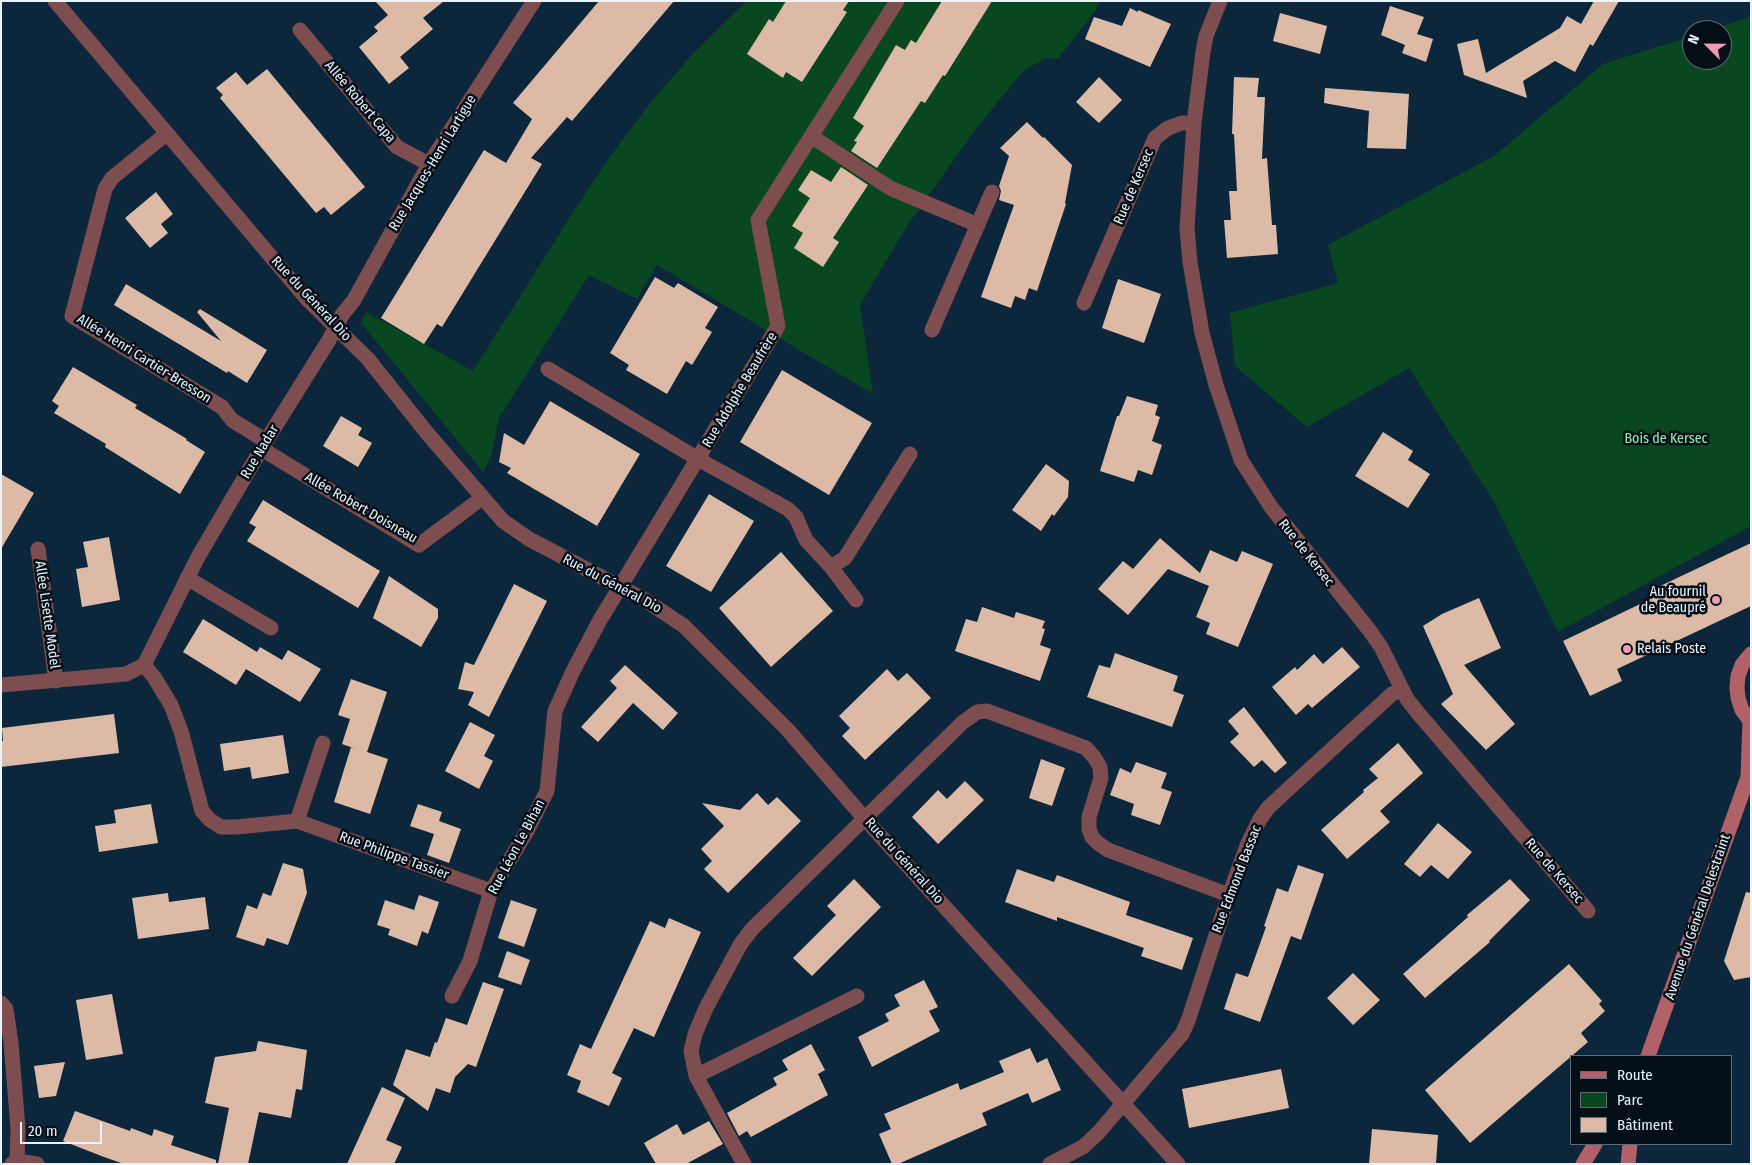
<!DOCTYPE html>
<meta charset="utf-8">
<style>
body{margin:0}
#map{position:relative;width:1752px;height:1165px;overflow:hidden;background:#0c273b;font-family:"Fira Sans Condensed",sans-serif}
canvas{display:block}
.frame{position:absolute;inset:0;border:2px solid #ebf4fc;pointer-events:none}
.legend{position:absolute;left:1570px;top:1055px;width:162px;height:90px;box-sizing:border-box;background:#050f18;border:1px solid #616b73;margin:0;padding:6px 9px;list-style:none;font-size:15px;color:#ebf4fc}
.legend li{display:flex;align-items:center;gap:10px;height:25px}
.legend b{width:25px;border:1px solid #616b73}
.north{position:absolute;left:1682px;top:20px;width:50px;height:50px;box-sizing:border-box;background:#050f18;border:1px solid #616b73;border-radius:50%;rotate:293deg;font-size:14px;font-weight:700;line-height:20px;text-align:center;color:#ebf4fc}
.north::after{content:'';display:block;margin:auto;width:18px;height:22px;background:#f19ab1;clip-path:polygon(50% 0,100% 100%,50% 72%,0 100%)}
.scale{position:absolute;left:20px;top:1122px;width:82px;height:22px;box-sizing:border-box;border:2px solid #ebf4fc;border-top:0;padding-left:6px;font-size:15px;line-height:18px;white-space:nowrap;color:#ebf4fc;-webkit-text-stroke:4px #050f18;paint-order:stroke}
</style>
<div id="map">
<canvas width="1752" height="1165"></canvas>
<div class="frame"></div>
<ul class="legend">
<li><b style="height:6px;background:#b06268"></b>Route</li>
<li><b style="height:14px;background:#084720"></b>Parc</li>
<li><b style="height:14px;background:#ddbaa6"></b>Bâtiment</li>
</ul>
<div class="north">N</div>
<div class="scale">20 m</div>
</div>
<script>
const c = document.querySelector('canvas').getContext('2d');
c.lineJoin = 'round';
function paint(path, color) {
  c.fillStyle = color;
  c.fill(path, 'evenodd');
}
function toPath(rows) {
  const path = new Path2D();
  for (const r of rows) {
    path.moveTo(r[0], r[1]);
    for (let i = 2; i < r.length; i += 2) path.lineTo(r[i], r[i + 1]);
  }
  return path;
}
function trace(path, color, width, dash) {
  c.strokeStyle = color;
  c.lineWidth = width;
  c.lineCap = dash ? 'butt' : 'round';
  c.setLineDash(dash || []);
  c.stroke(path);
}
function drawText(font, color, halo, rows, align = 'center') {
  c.font = font + ' "Fira Sans Condensed",sans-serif';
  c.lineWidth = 5;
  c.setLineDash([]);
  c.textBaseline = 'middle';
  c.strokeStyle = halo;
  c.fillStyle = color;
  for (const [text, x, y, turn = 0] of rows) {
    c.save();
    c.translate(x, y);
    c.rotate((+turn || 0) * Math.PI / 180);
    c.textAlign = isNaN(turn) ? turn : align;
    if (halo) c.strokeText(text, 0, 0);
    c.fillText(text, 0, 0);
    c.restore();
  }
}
const green = toPath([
 [747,1,1099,1,1095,11,1058,59,1046,58,1023,71,975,130,907,226,860,305,873,394,657,265,637,299,589,275,499,418,491,456,483,472,361,323,366,312,473,371,570,217,609,158,651,102,691,56],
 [1751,17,1751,526,1558,632,1494,502,1409,368,1307,427,1235,366,1230,313,1338,283,1328,245,1494,156,1603,64,1692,36,1692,60,1722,60,1722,30,1709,30]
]);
const building = toPath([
 [375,1,444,1,423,18,433,29,400,57,409,68,389,84,359,47,378,31,374,27,388,15],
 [599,1,674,1,572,121,567,117,531,158,542,164,442,327,437,324,424,344,381,318,484,150,506,163,532,119,513,103],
 [786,1,849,1,843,10,847,12,802,82,786,72,783,78,747,54,769,19,773,22],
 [942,1,992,1,945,76,943,75,925,103,921,101,877,168,851,151,857,142,854,141,864,126,853,118,896,45,905,50,911,40,916,43],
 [1594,1,1619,1,1593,46,1590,44,1575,72,1555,61,1523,81,1527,98,1464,75,1457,44,1478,39,1486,73,1560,28,1567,16,1581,24],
 [1390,6,1424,17,1417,34,1433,39,1426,62,1402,53,1405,45,1381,35],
 [1130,8,1138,12,1138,10,1171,24,1150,67,1085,39,1094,17,1122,26],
 [1280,13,1327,26,1320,54,1273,41],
 [267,69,365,187,331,215,324,207,316,213,220,98,223,95,216,88,236,72,247,85],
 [1099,77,1122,100,1099,123,1076,102],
 [1234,77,1259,78,1257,97,1265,97,1262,159,1267,158,1272,225,1276,225,1278,254,1227,258,1224,220,1231,220,1229,191,1237,191,1234,134,1232,134],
 [1325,88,1409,94,1406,149,1367,148,1369,111,1324,103],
 [1027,122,1043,138,1044,137,1072,165,1065,203,1066,204,1037,291,1029,288,1025,300,1015,296,1011,308,981,297,1014,205,999,200,1001,191,999,186,1009,156,1000,148],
 [841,167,868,185,833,238,839,242,823,267,794,248,803,233,792,226,810,198,798,190,811,170,831,182],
 [156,192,173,214,161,224,168,233,150,248,125,218],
 [655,277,674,288,678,283,718,307,705,328,712,332,692,365,686,361,667,394,626,370,629,365,610,353],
 [1118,279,1161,294,1144,343,1102,328],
 [126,284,221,341,197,312,200,309,267,350,247,383,228,371,227,373,114,305],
 [73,367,137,405,135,408,187,439,186,440,205,452,180,494,105,447,106,444,54,413,59,406,52,401],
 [782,370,872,423,829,495,740,442],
 [1127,396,1158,405,1155,415,1160,417,1152,441,1162,445,1152,475,1138,470,1134,482,1100,471,1117,416,1119,416],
 [550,401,640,454,597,526,507,473,511,468,499,462,504,433,524,445],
 [341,416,362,428,358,435,372,443,358,467,323,446],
 [1383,432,1413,451,1408,460,1430,474,1408,508,1355,476],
 [1046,464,1069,481,1068,497,1054,516,1052,514,1041,531,1012,510],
 [1,474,34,493,1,549],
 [709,494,754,521,711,592,666,566],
 [263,500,380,571,358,608,247,541,256,527,249,523],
 [109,537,120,600,82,607,76,569,88,567,83,542],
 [1160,538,1200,573,1210,550,1237,562,1242,551,1273,564,1238,647,1206,634,1210,623,1196,617,1209,586,1168,569,1128,615,1098,589,1123,561,1133,569],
 [1751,543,1751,606,1617,669,1622,681,1590,696,1563,641,1659,595,1656,588],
 [781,552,833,611,771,667,719,608],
 [389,576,438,609,438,618,421,647,373,618],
 [514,584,547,601,489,717,468,705,474,692,458,689,465,662,474,665],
 [1479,598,1501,648,1464,665,1515,724,1486,750,1441,704,1453,694,1423,626,1442,614],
 [982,607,1014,618,1016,612,1045,621,1042,628,1045,629,1040,645,1051,649,1040,681,955,651,966,619,977,622],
 [203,619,257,652,260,647,282,660,288,650,321,669,300,702,246,669,236,685,183,652],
 [1342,647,1360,667,1312,708,1308,704,1296,715,1272,687,1295,667,1297,670,1314,654,1323,664],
 [1115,653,1178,676,1173,691,1184,695,1172,727,1087,697,1099,665,1110,668],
 [625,665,678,713,663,730,633,703,598,742,581,727,617,688,610,681],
 [887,669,898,681,907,673,931,698,865,760,842,736,850,728,839,716],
 [351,679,387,692,367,752,388,759,370,814,334,802,351,747,356,749,342,744,350,719,338,715],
 [1244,707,1287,763,1275,773,1262,760,1254,767,1230,742,1239,734,1228,721],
 [114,714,119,753,1,767,1,741,3,741,2,728],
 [470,722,495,735,484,756,493,761,479,789,445,771],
 [283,735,289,773,252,779,250,767,224,771,220,744],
 [1398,743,1423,773,1380,811,1390,822,1347,859,1321,830,1364,792,1363,790,1378,778,1369,769],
 [1041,759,1065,768,1052,806,1029,798],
 [1136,762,1167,773,1161,788,1172,792,1160,825,1131,815,1134,804,1110,795,1120,768,1131,773],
 [965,781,984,800,938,844,912,817,938,790,947,799],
 [757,793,768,805,777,797,801,821,728,893,704,869,712,861,701,849,724,826,702,803,740,810],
 [151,804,158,843,99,852,95,826,116,823,114,810],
 [418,804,442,812,439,821,461,829,449,863,427,855,434,834,410,826],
 [1438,823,1472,852,1448,879,1431,865,1420,877,1404,864],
 [283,863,303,869,307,893,288,945,267,938,264,946,236,937,247,905,257,909,263,893,271,896],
 [1298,865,1324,874,1301,940,1291,936,1260,1022,1224,1009,1236,973,1248,977,1266,927,1264,926,1277,888,1288,892],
 [1017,869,1054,882,1057,875,1130,902,1126,915,1193,938,1182,970,1141,956,1144,948,1057,917,1057,921,1005,902],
 [854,879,881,907,812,976,793,958,836,915,827,906],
 [1510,879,1530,900,1489,941,1490,942,1425,998,1403,974,1468,917,1467,915],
 [1746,892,1751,893,1751,977,1734,980,1724,961],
 [168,893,169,902,205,897,209,929,138,939,132,898],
 [419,895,439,902,428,934,422,931,417,946,388,935,390,929,377,925,385,900,414,910],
 [511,900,537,909,524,947,498,938],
 [669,918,701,932,654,1037,634,1028,612,1073,622,1078,609,1106,577,1092,581,1081,567,1075,580,1044,591,1049,650,921,665,928],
 [507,951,530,960,521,985,498,977],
 [1569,964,1602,1001,1599,1004,1605,1011,1581,1033,1588,1042,1470,1143,1425,1090],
 [1353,973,1380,1000,1353,1025,1327,998],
 [924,980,938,1007,929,1011,940,1031,872,1067,858,1037,889,1021,885,1014,900,1006,894,995],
 [483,982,504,989,476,1067,468,1064,455,1077,450,1093,436,1088,428,1111,393,1085,406,1049,430,1057,435,1042,437,1043,446,1018,467,1025],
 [112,994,123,1054,86,1060,76,1000],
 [258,1041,307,1050,302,1090,296,1089,291,1118,259,1112,248,1164,218,1164,229,1108,205,1103,215,1057,256,1051],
 [811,1044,825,1070,818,1074,828,1095,751,1137,747,1131,739,1136,727,1113,777,1085,773,1078,788,1070,782,1060],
 [1030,1048,1037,1063,1047,1058,1061,1090,1032,1103,1028,1093,982,1113,987,1125,898,1164,892,1164,879,1134,891,1129,884,1114,958,1083,960,1090,1004,1072,999,1061],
 [65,1062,56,1096,39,1098,34,1066],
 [1281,1069,1289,1108,1189,1128,1182,1089],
 [382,1087,405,1098,386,1140,402,1147,394,1164,347,1164],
 [75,1111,130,1131,131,1128,152,1136,154,1129,174,1136,171,1145,216,1160,216,1164,124,1164,104,1157,63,1141],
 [709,1121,723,1144,686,1164,656,1164,644,1143,677,1124,683,1135],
 [1372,1129,1438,1135,1436,1164,1369,1164]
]);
const street = toPath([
 [55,1,306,298,368,359,427,433,503,521,529,539,645,600,684,626,787,729,865,819,1178,1164],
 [1220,1,1206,36,1203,52,1194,123,1187,228,1190,262,1202,333,1216,385,1241,460,1271,507,1370,631,1381,647,1407,699,1418,713,1588,911],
 [300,30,397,147,429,164],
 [166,134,112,178,105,189,72,316,222,407,232,420,266,441],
 [811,136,890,188,978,225],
 [1084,303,1155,138,1168,128,1182,123,1194,123],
 [932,330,992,192],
 [548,369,698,459,788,509,796,517,806,540,831,567,856,600],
 [262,449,419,545,482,498],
 [38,549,56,681],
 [831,567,845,558,910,454],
 [187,578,271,628],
 [144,665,154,677,171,705,181,731,202,811,210,820,221,827,237,827,297,821,491,891],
 [1,685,126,674,144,665,198,557,266,441,329,340,342,315,354,300,429,164,534,1],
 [297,821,323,743],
 [452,996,470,961,491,891,527,831,547,791,555,711,573,671,600,620,778,326,758,220,897,1],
 [1,1003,6,1009,11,1043,18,1128,17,1161],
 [696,1076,857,996],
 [12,1164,17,1161,37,1164],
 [744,1164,696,1076,691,1051,695,1034,706,1008,740,945,752,929,962,723,977,712,987,711,1086,748,1094,757,1100,767,1101,778,1089,817,1089,829,1092,837,1099,844,1108,850,1229,895],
 [1050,1164,1083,1147,1099,1132,1182,1034,1188,1021,1229,895,1248,843,1260,819,1268,808,1285,792,1392,694,1402,690]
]);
const secondary = toPath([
 [1751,654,1742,665,1738,676,1737,687,1738,698,1742,710,1751,722],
 [1648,1056,1748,777,1750,721],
 [1583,1164,1595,1144],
 [1628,1164,1630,1144]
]);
const markers = [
 [1716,600,5,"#f19ab1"],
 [1627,649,5,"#f19ab1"]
];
const streetNames = [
 ["Allée Robert Capa",360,102,50],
 ["Rue Jacques-Henri Lartigue",433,163,-59],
 ["Rue de Kersec",1134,187,-67],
 ["Rue du Général Dio",311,299,47],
 ["Allée Henri Cartier-Bresson",144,359,32],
 ["Rue Adolphe Beaufrère",740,390,-59],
 ["Rue Nadar",260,452,-59],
 ["Allée Robert Doisneau",361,508,30],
 ["Rue de Kersec",1306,553,52],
 ["Rue du Général Dio",612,584,28],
 ["Allée Lisette Model",47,615,82],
 ["Rue Léon Le Bihan",517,847,-62],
 ["Rue Philippe Tassier",394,856,20],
 ["Rue du Général Dio",904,861,48],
 ["Rue de Kersec",1554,871,49],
 ["Rue Edmond Bassac",1237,879,-69],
 ["Avenue du Général Delestraint",1698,917,-71]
];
const parkNames = [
 ["Bois de Kersec",1666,439]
];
const poiNames = [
 ["Au fournil",1706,592],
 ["de Beaupré",1706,608],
 ["Relais Poste",1637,649,"left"]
];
paint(green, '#084720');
paint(building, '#ddbaa6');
trace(street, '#7e4d50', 15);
trace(secondary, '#b06268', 15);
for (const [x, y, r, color] of markers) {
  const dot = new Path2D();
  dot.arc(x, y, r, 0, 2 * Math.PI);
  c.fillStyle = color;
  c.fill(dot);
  trace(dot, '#050f18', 2);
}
drawText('14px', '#ebf4fc', '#050f18', streetNames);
drawText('14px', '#9ef0b1', '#050f18', parkNames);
drawText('14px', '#ebf4fc', '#050f18', poiNames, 'right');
</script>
